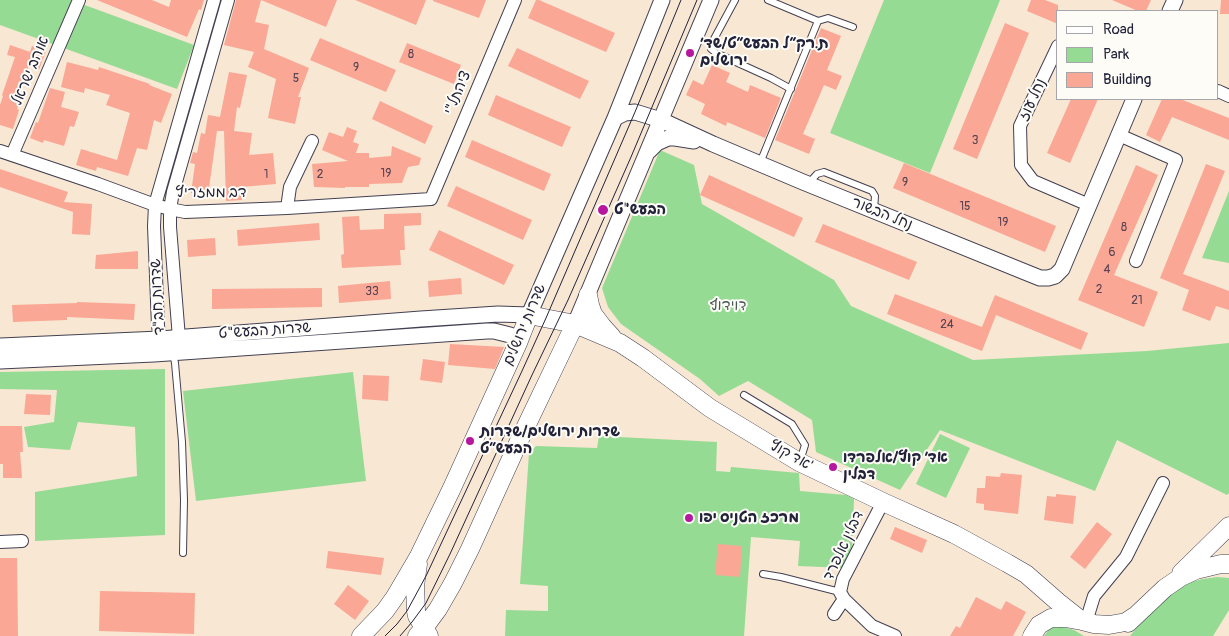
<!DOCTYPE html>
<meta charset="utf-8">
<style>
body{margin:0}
#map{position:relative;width:1229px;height:636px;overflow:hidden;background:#f8e7d3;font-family:Pangolin,sans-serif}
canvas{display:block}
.legend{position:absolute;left:1056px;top:10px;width:162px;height:90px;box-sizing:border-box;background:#fdfcf7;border:1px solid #a5a5ac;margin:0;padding:6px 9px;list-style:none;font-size:15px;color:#22223b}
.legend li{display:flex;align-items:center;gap:10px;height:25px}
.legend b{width:25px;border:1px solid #a5a5ac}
</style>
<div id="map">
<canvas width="1229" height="636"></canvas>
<ul class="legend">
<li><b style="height:6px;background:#fff"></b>Road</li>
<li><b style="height:14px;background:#96db93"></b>Park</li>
<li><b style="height:14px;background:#faa795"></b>Building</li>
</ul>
</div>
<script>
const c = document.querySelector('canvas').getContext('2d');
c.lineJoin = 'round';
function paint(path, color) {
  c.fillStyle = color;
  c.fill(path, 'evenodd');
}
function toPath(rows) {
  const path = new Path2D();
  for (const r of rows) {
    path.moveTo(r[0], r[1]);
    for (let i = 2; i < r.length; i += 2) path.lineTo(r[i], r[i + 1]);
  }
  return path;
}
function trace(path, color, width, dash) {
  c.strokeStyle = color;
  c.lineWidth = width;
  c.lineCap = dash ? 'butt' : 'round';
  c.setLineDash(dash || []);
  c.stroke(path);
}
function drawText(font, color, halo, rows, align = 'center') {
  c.font = font + ' Pangolin,"Playpen Sans Hebrew",sans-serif';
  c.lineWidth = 4;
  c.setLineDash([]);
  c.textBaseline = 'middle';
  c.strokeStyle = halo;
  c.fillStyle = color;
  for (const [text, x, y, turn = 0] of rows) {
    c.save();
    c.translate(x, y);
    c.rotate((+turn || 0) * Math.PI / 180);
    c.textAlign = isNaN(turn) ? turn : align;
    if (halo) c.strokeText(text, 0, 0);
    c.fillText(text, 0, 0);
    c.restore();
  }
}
const green = toPath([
 [0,0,71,0,194,45,177,89,0,25],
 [884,0,1000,0,930,173,830,133],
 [660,150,694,165,702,204,834,280,851,306,973,360,1147,351,1229,343,1229,493,1227,495,1117,440,1095,491,940,430,900,490,816,452,812,420,748,381,719,396,700,379,621,324,608,307,602,288],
 [1229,191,1229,263,1202,258],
 [165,369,165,535,35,541,35,492,137,476,135,427,78,422,70,450,28,447,24,427,54,422,57,390,0,389,0,372],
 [353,372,366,481,196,501,183,391],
 [940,434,970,448,946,498,916,484],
 [599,436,717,442,716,471,730,472,731,467,799,473,800,491,846,495,854,499,852,555,846,568,798,566,800,541,751,537,744,636,505,636,506,610,548,611,548,586,520,584,529,453,536,446,597,448],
 [1217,577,1229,578,1229,610,1213,636,1130,636,1141,622,1172,592,1186,583,1203,579],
 [1062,627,1074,630,1084,636,1044,636,1050,628]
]);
const building = toPath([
 [97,0,152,0,169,7,171,0,204,0,201,10,199,9,187,37],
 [236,0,261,0,255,22,269,25,264,49,309,68,298,97,301,97,295,124,268,118,276,79,248,67,254,52,224,45],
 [261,0,337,0,326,27],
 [355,0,426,0,416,25],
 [433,0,486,0,479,18,433,1],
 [536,0,539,0,615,33,606,52,528,18],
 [1031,0,1045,0,1058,5,1058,24,1027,11],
 [1112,0,1151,0,1146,11,1138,11],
 [1221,0,1229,0,1229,14,1220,14],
 [1005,23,1029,33,977,159,953,149],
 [821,28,841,36,827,70,842,76,836,90,824,85,803,134,815,139,809,154,775,140],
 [320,38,396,70,386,92,310,60],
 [407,43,461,65,454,84,399,62],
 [10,45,30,52,32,46,46,51,39,70,29,66,20,91,23,92,17,109,19,110,13,129,0,125,0,105,3,96,2,95,15,57,7,55],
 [517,48,589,81,580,99,508,66],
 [67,62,98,70,99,67,150,84,149,85,172,94,161,123,154,120,147,150,137,148,128,176,97,167,96,171,76,165,81,149,117,160,130,113,106,105,110,95,85,88,84,93,61,87],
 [712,65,730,73,726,82,748,92,750,85,781,98,765,138,727,122,726,126,701,114,705,104,686,95,693,80,703,85],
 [229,72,247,75,240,108,237,107,234,131,252,133,249,155,273,153,276,184,241,187,242,200,226,201,224,131,217,131,208,195,191,193,195,164,190,163,193,152,197,153,201,133,205,134,208,115,220,117],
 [50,88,65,92,61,107,79,112,74,127,70,126,64,146,44,140,43,143,30,138,36,122,38,123],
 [496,95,571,127,562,147,488,115],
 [1071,99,1098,99,1070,163,1047,153],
 [1162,99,1180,99,1229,118,1229,140,1172,117,1160,142,1146,135],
 [380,101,433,126,425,144,372,119],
 [347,127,357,131,353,142,359,144,356,153,369,153,369,158,391,156,392,146,421,158,419,165,408,167,402,183,369,184,369,187,345,187,345,188,314,187,312,164,348,161,322,150,329,132,343,137],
 [472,140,551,174,544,191,465,157],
 [904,163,1056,226,1045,252,893,188],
 [1206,164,1225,171,1183,274,1229,291,1229,310,1216,306,1210,321,1182,310,1189,290,1160,278],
 [1136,165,1158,175,1114,275,1158,292,1144,327,1078,300],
 [0,169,68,192,64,202,92,204,90,235,72,234,73,212,0,187],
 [709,175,803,218,794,237,700,195],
 [456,186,532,220,523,240,447,206],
 [421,213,421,225,404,226,405,250,400,250,401,265,342,268,341,255,344,254,342,217,359,216,360,230,384,229,384,214],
 [319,223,320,240,238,246,237,230],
 [823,224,917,262,909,280,815,242],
 [439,230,514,265,504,285,429,250],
 [215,238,216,255,188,257,187,240],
 [138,251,138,269,95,269,96,255],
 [461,278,462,294,429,297,428,281],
 [390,281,391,299,339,303,338,286],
 [322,288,322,307,212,309,212,289],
 [895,294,982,327,995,295,1088,333,1081,350,996,315,982,351,887,314],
 [77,302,135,304,134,320,67,317,67,320,13,322,12,305,77,303],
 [450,344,504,347,495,369,448,365],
 [423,359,445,362,442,383,420,380],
 [363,375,389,376,388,401,362,399],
 [26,394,51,395,50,415,24,414],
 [0,426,22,426,23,452,20,452,22,478,3,478,3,464,0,464],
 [1001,473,1022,475,1018,514,984,510,984,504,976,503,977,488,985,488,986,476,1000,477],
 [1056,494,1076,496,1073,524,1044,520,1047,496,1056,497],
 [1097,522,1112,534,1085,569,1070,557],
 [895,527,927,540,922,553,890,539],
 [718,544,742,546,740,577,715,575],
 [328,551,384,558,381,575,326,568],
 [0,558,17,558,18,636,0,636],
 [348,585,369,601,355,620,334,604],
 [100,591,195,593,194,634,99,631],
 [976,597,1001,610,1006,601,1026,612,1013,636,950,636,956,626,960,628]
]);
const service = toPath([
 [735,0,714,39,711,49,716,53,771,78,791,89],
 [818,21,828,18,853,27],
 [760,163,818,21,768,0],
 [808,184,817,174,824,172,872,191,875,196,874,210],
 [173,353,175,363,182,442,184,500,183,553],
 [744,395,792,424,805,445,800,461],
 [763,574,781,577,840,592]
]);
const minor = toPath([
 [214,0,155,205,154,226,158,326,160,339,173,352,179,338,170,227,170,209,173,192,228,0],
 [1058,46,1020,126,1021,165,1033,181,1089,205],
 [1218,91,1229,96],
 [1119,135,1176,160,1136,261],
 [0,151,98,184,155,205,170,209,185,212,287,208,431,199,515,0],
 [12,155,79,0],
 [287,208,290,187,312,141],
 [883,502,843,579,840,592,844,599,872,626,895,636],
 [0,542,22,541],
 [834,614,844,599],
 [1086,622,1094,596,1126,557,1163,483]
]);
const tertiary = toPath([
 [1170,11,1175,0],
 [615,118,625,113,635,112,661,120,713,144,803,182,1030,274,1040,278,1048,278,1055,276,1062,269,1134,99],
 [649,151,657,143,668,138,675,138,694,141],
 [575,324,711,0],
 [0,346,160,339,421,319,498,314,529,315,615,118,662,0],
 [0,361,154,354,487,331,494,331,510,335,514,337,518,343]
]);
const secondary = toPath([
 [588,295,590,305,593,314,602,326,612,337],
 [418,564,415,586,416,611,417,616,429,636],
 [1181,573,1229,526],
 [1128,623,1165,588,1181,577,1196,570,1221,564,1229,564],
 [361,636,385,611,395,597,419,556,452,488,518,343,529,315,575,324,620,343,643,358,710,408,799,462,883,502,954,534,1007,563,1026,574,1058,602,1082,621,1094,624,1109,625,1126,622,1135,616],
 [417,636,424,628,438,609,453,583,470,549,519,441,575,324],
 [1032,636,1039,625,1051,618,1065,618,1082,621]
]);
const tram = toPath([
 [385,636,397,624,407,611,426,576,522,371,546,318,635,112,681,0],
 [400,636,412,622,426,603,450,554,532,375,568,300,631,157,697,0]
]);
const markers = [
 [690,53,5,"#b5179e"],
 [603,210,6,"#b5179e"],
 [470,441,5,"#b5179e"],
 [833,467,5,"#b5179e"],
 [689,518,5,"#b5179e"]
];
const numberNames = [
 ["8",411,55],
 ["9",356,68],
 ["5",296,79],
 ["3",975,141],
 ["19",386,174],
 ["1",266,175],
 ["2",320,175],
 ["9",905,183],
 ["15",965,207],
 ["19",1003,223],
 ["8",1124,228],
 ["6",1112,253],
 ["4",1107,270],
 ["2",1099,290],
 ["33",372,292],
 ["21",1137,301],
 ["24",947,325]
];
const poiNames = [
 ["ת.רק״ל הבעש״ט/שד׳",700,44],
 ["ירושלים",700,61],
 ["הבעש\"ט",614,210],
 ["שדרות ירושלים/שדרות",480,432],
 ["הבעש״ט",480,449],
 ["אד׳ קוץ/אלפרדו",843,458],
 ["דבלין",843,475],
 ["מרכז הטניס יפו",699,518]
];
const streetNames = [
 ["אוהב ישראל",31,71,-67],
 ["ציהתל\"י",458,93,-67],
 ["נחל עוז",1033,100,-65],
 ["דב ממזריץ",211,193],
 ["נחל הבשור",882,214,22],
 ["שדרות חב\"ד",158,297,-93],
 ["שדרות ירושלים",525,325,-67],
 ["שדרות הבעש\"ט",265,331,-4],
 ["אד קוץ'",791,456,29],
 ["דבלין אלפרד",844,546,-65]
];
const parkNames = [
 ["דוידוף",728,306]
];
paint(green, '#96db93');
paint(building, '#faa795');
trace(service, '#424052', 8);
trace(minor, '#424052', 14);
trace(tertiary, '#424052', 17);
trace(secondary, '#424052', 19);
trace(service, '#fff', 6);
trace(minor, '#fff', 12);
trace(tertiary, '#fff', 15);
trace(secondary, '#fff', 18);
trace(tram, '#22223b', 1);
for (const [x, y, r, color] of markers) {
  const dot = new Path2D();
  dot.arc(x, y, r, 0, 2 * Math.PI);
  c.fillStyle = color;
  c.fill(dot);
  trace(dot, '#fdfcf7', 2);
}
drawText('12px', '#584352', null, numberNames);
drawText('bold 15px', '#22223b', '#fdfcf7', poiNames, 'left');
drawText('15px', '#22223b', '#fdfcf7', streetNames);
drawText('15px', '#455a55', '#fdfcf7', parkNames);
</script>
